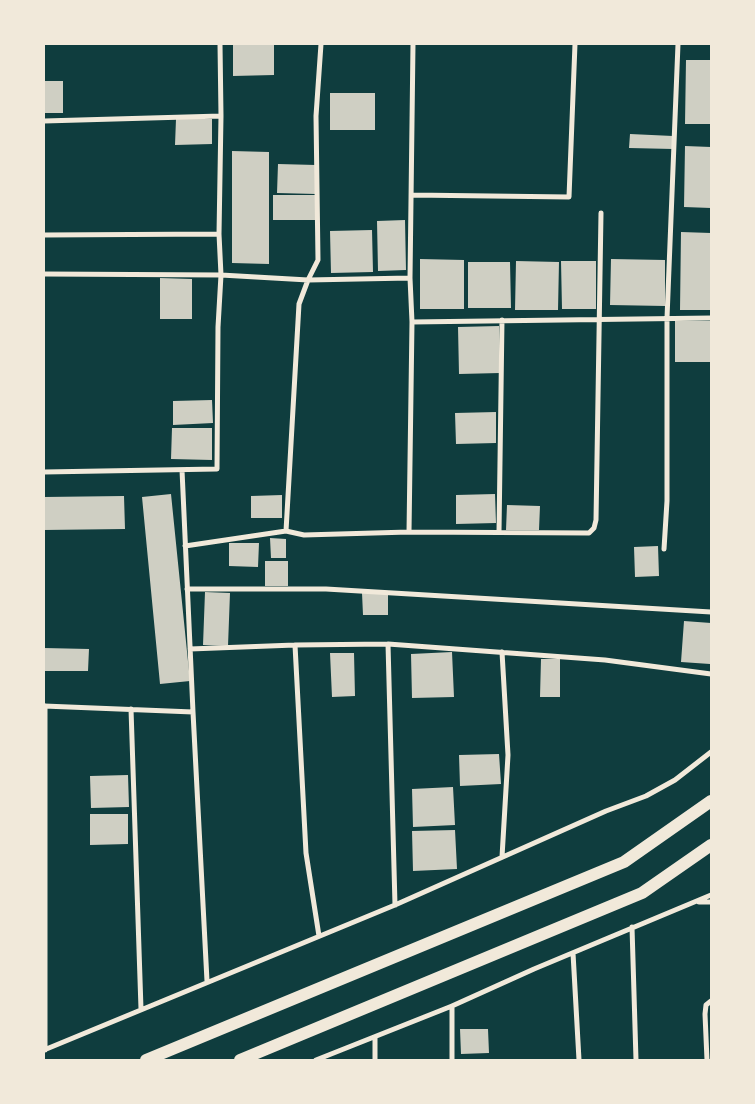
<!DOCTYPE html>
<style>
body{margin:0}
#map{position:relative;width:755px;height:1104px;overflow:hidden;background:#0f3d3e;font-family:"Fira Sans",sans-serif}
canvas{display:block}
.frame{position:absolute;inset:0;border:45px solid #f1e9da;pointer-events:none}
</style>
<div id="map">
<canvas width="755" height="1104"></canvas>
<div class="frame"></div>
</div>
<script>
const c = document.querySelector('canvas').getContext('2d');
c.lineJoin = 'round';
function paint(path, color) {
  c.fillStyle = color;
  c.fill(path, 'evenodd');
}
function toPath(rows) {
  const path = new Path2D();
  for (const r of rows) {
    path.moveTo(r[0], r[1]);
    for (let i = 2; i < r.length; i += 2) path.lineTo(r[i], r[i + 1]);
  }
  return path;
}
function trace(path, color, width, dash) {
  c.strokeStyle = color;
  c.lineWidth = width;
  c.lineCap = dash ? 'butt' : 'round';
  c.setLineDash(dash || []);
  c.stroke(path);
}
const building = toPath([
 [233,44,274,44,274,75,233,76],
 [686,60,711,60,711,124,685,124],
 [44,81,63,81,63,113,44,113],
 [330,93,375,93,375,130,330,130],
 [176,119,212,119,212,144,175,145],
 [630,134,673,136,673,149,629,148],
 [685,146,711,147,711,208,684,207],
 [232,151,269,152,269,264,232,263],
 [278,164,316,165,316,194,277,193],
 [273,195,315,195,315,220,273,220],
 [405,220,406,270,378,271,377,221],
 [372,230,373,272,331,273,330,231],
 [681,232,711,233,711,310,680,310],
 [420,259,464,260,464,309,420,309],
 [611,259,665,260,665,306,610,305],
 [516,261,559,262,558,310,515,310],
 [561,261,596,261,596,309,562,309],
 [468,262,510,262,511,308,468,308],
 [160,278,192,279,192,319,160,319],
 [675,321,711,321,711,362,675,362],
 [499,326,500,373,459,374,458,327],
 [212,400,213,423,173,425,173,401],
 [496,412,496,443,456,444,455,413],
 [172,428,212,428,212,460,171,459],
 [171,494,190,681,160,684,142,497],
 [495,494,496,523,456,524,456,495],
 [282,495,282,518,251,518,251,496],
 [124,496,125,529,44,530,44,497],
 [507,505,540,506,539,530,506,530],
 [270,538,286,539,286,558,271,558],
 [229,543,259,543,258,567,229,566],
 [658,546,659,576,635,577,634,547],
 [265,561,288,561,288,586,265,586],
 [205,592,230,593,228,646,203,645],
 [362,593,388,593,388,615,363,615],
 [684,621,711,623,710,664,681,662],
 [44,648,89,649,88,671,44,671],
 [452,652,454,697,412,698,411,654],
 [330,653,354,653,355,696,332,697],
 [541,659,560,659,560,697,540,697],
 [499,754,501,784,460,786,459,755],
 [128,775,129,807,91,808,90,776],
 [453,787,455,825,413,827,412,789],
 [90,814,128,814,128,844,90,845],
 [455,830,457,869,413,871,412,831],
 [460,1029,488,1029,489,1053,461,1054]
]);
const minor = toPath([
 [44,121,221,116],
 [412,195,569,197,575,44],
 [44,235,219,234],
 [44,274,221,275,308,280,410,278],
 [412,322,711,318],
 [182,470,193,712],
 [44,472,217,469,218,327,221,275,219,234,221,116,220,44],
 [286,531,299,304,308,280,318,260,316,116,321,44],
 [409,532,412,322,410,278,413,44],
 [499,532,502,320],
 [185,546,286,531,304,535,409,532,589,533,594,528,596,520,601,213],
 [664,549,667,501,667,318,678,44],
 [187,589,326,589,711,612],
 [388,644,395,905],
 [295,645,306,853,319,936],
 [190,649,295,645,388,644,605,660,711,674],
 [502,652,508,755,502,857],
 [44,706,193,712,207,981],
 [131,709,141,1009],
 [699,902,711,902],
 [632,927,636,1060],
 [573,953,579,1060],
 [452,1006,452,1060],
 [375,1038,375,1060],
 [44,1050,395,905,606,811,646,796,675,780,711,752],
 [45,1050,45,706],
 [316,1060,452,1006,534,969,711,895],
 [707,1060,705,1014,706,1005,711,1001]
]);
const primary = toPath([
 [146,1060,624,862,711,801],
 [240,1060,642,893,711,845]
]);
paint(building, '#cfcfc3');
trace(minor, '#f1e9da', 5);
trace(primary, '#f1e9da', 12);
</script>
